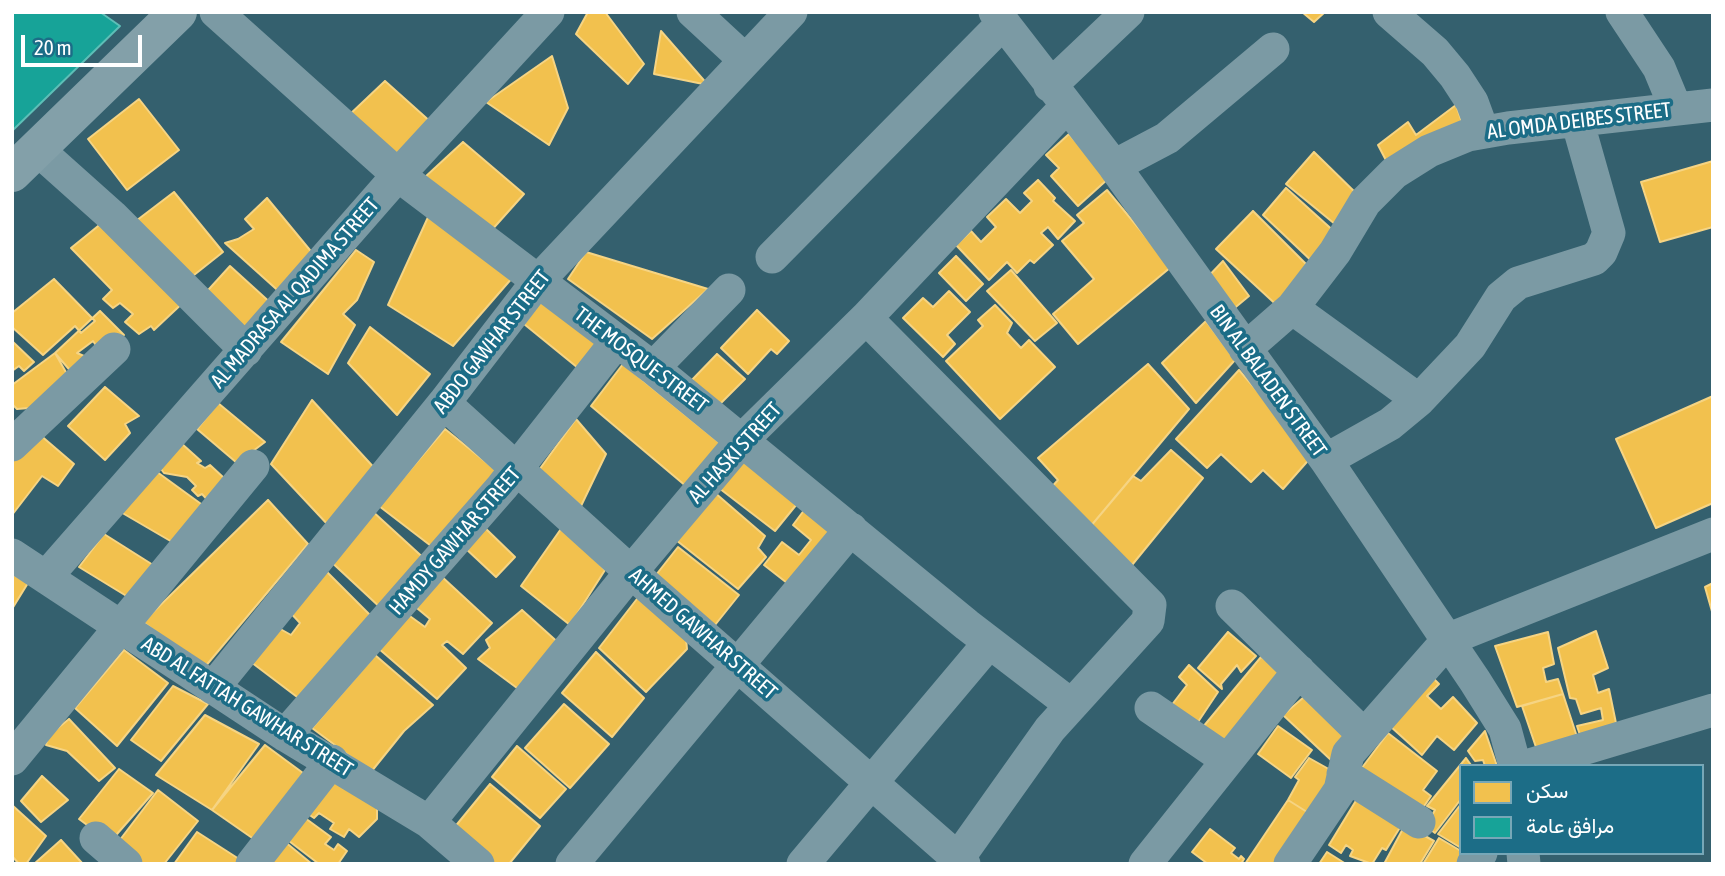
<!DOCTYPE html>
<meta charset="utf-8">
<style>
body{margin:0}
#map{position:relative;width:1725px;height:876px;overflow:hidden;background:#34606e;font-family:"Asap Condensed",Vazirmatn,sans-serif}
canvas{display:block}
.frame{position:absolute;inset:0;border:14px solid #fff;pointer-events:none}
.legend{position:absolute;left:1459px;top:764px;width:245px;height:91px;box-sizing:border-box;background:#1c6d87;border:2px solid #77a7b7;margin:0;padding:9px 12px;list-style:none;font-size:21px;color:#fff}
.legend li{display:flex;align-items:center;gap:14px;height:35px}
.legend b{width:35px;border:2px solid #77a7b7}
.scale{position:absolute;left:21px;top:35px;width:121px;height:32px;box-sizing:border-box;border:4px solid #fff;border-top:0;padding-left:9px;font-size:21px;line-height:24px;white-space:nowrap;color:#fff;-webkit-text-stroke:5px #1c6d87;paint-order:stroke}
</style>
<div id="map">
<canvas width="1725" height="876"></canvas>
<div class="frame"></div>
<ul class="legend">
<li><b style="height:19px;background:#f2c14e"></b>سكن</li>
<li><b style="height:19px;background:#17a398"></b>مرافق عامة</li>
</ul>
<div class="scale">20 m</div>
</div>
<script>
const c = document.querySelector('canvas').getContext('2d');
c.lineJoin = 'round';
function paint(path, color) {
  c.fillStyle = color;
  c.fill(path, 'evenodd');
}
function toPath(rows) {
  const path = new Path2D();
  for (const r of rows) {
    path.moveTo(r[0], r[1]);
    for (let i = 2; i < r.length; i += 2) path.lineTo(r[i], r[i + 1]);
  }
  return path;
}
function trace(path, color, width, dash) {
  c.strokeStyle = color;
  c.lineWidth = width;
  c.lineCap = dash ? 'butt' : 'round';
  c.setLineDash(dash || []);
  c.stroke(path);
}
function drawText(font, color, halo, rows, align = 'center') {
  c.font = font + ' "Asap Condensed",sans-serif';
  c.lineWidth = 7;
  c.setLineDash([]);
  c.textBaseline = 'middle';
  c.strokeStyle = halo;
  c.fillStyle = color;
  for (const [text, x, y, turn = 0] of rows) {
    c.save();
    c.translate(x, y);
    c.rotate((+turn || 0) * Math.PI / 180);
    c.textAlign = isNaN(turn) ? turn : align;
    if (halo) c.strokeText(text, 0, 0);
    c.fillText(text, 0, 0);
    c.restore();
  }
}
const homes = toPath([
 [588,12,605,12,644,64,628,84,576,34,588,12],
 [1302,12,1325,12,1314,22,1302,12],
 [661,31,708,85,654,74,661,31],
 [552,56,568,108,549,145,486,102,552,56],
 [385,81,433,124,402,157,347,117,385,81],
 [139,99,179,150,127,190,88,139,139,99],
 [1456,105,1465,131,1390,168,1378,145,1408,122,1416,135,1456,105],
 [1069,134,1109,178,1078,206,1051,176,1059,168,1046,155,1069,134],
 [463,142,524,194,490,232,424,178,463,142],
 [1314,152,1361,198,1341,229,1286,184,1314,152],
 [1713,161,1713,227,1660,242,1641,182,1713,161],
 [1038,180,1055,198,1053,201,1075,221,1058,239,1048,227,1041,233,1053,245,1034,263,1030,260,1017,273,1007,262,989,280,956,245,971,231,981,242,996,227,987,217,1006,199,1020,213,1032,201,1024,193,1038,180],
 [1286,188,1337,234,1318,267,1263,215,1286,188],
 [1107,190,1171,267,1078,344,1053,314,1094,279,1062,241,1084,223,1077,215,1107,190],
 [174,192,223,252,189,279,132,224,174,192],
 [267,198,314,255,284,296,225,243,238,239,254,229,245,219,267,198],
 [1253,211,1313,271,1283,311,1216,249,1253,211],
 [429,215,513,277,453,346,388,305,429,215],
 [108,218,188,298,154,330,151,326,139,334,125,322,133,314,120,303,113,308,103,299,112,290,71,248,108,218],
 [356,250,374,262,357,300,343,314,355,325,328,374,281,342,356,250],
 [586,252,708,289,652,339,568,279,586,252],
 [956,256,983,284,966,301,939,273,956,256],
 [1223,261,1249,296,1225,316,1203,282,1223,261],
 [230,266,274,306,248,337,200,299,230,266],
 [1011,270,1057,323,1035,341,987,291,1011,270],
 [54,279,95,321,81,333,75,326,43,355,12,327,12,313,54,279],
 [949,291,970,312,947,335,955,344,943,357,903,318,923,298,933,307,949,291],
 [544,298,598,345,578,368,524,324,544,298],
 [995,305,1012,323,1007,333,1021,348,1029,340,1055,367,1000,419,946,361,983,326,978,320,995,305],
 [757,310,789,341,777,354,771,349,748,374,721,348,757,310],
 [100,311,124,335,100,351,93,341,77,353,91,359,74,375,55,353,100,311],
 [1206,321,1235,360,1196,403,1162,363,1206,321],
 [370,327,430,374,397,415,348,363,370,327],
 [12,341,34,362,24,371,19,366,12,371,12,341],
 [55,353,71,381,29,408,17,409,12,404,12,385,55,353],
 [717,354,745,379,716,408,688,384,717,354],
 [623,364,720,443,687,487,591,406,623,364],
 [1148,364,1189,409,1090,527,1050,489,1058,480,1038,458,1148,364],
 [1239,370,1313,455,1283,489,1263,470,1251,482,1221,454,1207,468,1176,439,1239,370],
 [105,387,139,416,125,424,130,433,105,460,68,426,105,387],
 [1713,396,1713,503,1656,528,1616,439,1713,396],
 [312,400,378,472,329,526,271,464,312,400],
 [218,403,265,442,237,463,197,429,218,403],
 [576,419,606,454,581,506,539,470,576,419],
 [445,429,502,475,435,549,379,506,445,429],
 [39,434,74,464,58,486,42,476,12,515,12,460,39,434],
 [181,443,201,461,197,463,205,468,210,465,224,478,212,505,202,494,198,496,192,490,196,486,187,477,164,473,158,465,181,443],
 [1171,450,1203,478,1132,565,1090,527,1133,476,1141,481,1171,450],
 [744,452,801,499,775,531,715,485,744,452],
 [153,469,208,509,179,546,119,511,153,469],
 [714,492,765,536,758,548,766,557,738,589,676,540,714,492],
 [268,500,308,544,204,668,143,622,268,500],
 [808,505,842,531,796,590,764,565,782,542,799,555,811,540,793,525,808,505],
 [370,509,428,562,384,611,327,558,370,509],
 [483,526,515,557,496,577,464,547,483,526],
 [563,526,605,570,570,625,521,586,563,526],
 [104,534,161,570,133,600,79,567,104,534],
 [678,547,739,595,711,630,652,580,678,547],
 [325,570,375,620,305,703,247,659,275,626,291,635,300,623,287,609,325,570],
 [12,574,28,583,12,609,12,574],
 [440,575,492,623,463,654,447,641,442,645,466,668,437,699,378,648,407,614,425,627,430,619,412,604,440,575],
 [1713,583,1713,615,1705,587,1713,583],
 [640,595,686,638,687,649,646,692,599,648,640,595],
 [522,610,562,646,521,691,478,659,490,648,486,640,522,610],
 [1596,631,1608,668,1593,675,1598,693,1609,689,1618,733,1583,744,1577,726,1603,720,1601,708,1581,714,1576,699,1570,698,1558,648,1596,631],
 [1228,632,1256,656,1241,672,1237,665,1221,684,1222,689,1198,668,1228,632],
 [1548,632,1554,664,1543,668,1546,682,1558,679,1563,694,1517,707,1495,646,1548,632],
 [124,650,168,683,117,746,75,708,124,650],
 [596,652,644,698,612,737,562,693,596,652],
 [375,655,433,705,404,731,371,772,312,728,375,655],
 [1261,657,1289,676,1228,751,1198,733,1261,657],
 [1189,665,1218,692,1196,725,1171,706,1187,685,1179,677,1189,665],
 [1433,678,1439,684,1427,696,1441,709,1453,697,1477,723,1454,750,1437,736,1422,755,1390,726,1433,678],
 [173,686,208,704,161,761,131,740,173,686],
 [1311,691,1356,735,1332,761,1283,715,1311,691],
 [1563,694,1579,743,1539,756,1522,706,1563,694],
 [564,704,609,744,570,788,525,748,564,704],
 [205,715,259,744,212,810,156,775,205,715],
 [69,719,115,768,99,781,67,751,46,745,48,736,69,719],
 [1278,726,1312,750,1291,778,1258,754,1278,726],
 [1485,731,1497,766,1485,766,1483,760,1475,761,1468,751,1485,731],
 [1388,733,1437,771,1423,790,1431,796,1416,818,1355,777,1388,733],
 [265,745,303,773,258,842,212,810,265,745],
 [517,746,566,789,540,818,492,777,517,746],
 [1309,758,1334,772,1315,817,1288,800,1299,780,1295,777,1309,758],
 [1466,758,1471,765,1479,766,1461,766,1461,799,1435,833,1426,826,1435,810,1427,806,1466,758],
 [119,769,153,793,110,842,79,819,119,769],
 [42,776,68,800,41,822,21,801,42,776],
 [335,781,377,807,377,819,359,837,349,829,344,837,330,829,334,823,319,813,314,818,308,814,335,781],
 [490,784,540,826,509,864,492,864,449,834,490,784],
 [158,790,198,821,164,864,140,864,116,845,158,790],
 [1360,794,1404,821,1386,850,1382,848,1372,864,1350,856,1353,850,1346,845,1341,853,1329,845,1360,794],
 [1288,800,1315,817,1283,864,1245,864,1288,800],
 [1461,804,1461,848,1438,834,1461,804],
 [12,805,46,836,26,864,19,864,12,856,12,805],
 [305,818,331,837,325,844,334,850,338,844,347,851,338,864,319,864,289,841,305,818],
 [1405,825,1434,841,1420,864,1384,864,1405,825],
 [1210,829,1235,848,1231,853,1239,859,1241,856,1244,859,1241,864,1208,864,1192,852,1210,829],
 [197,832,239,859,236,864,174,864,197,832],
 [1439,838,1461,851,1467,864,1423,864,1439,838],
 [61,840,83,864,34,864,61,840],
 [284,841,312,864,266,864,284,841],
 [1327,852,1346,864,1319,864,1327,852]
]);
const public = toPath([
 [12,12,100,12,120,26,12,131,12,12]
]);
const minor = toPath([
 [216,12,398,175,653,368,967,625,1070,704],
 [693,12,745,60],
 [995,12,1114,166,1326,460,1475,681,1505,729,1515,766],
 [1389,12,1435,52,1455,76,1472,102,1483,132],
 [1622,12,1659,68,1676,109],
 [1050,86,1128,12],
 [37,149,112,216,246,350],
 [1114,166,1167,138,1273,49],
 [772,257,1003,23],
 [1292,308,1419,400],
 [866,318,1150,605,1148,621,1050,729,954,864],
 [1245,349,1292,308,1335,252,1365,202,1394,173,1429,151,1468,135,1508,128,1713,105],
 [653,368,729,290],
 [444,403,631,572,964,864],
 [12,445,114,349],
 [1326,460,1390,424,1419,400,1470,346,1501,297,1518,283,1594,259,1601,252,1609,233,1577,120],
 [12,555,285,735,429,822,478,864],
 [46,577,398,175,548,12],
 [1232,606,1363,734],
 [213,688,444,403,537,282,791,12],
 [1151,708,1227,760],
 [285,735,502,487,617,341],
 [12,759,253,466],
 [1526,766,1713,710],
 [1343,774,1419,822],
 [429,822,631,572,743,439,866,318,1066,107],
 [96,838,126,864],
 [1523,853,1524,864],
 [252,864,332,761],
 [572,864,851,529],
 [803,864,989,643],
 [1145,864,1299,671],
 [1290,864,1340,790,1348,754,1449,639,1713,534],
 [1473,864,1481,853]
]);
const secondary = toPath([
 [12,173,178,12]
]);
const streetNames = [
 ["AL OMDA DEIBES STREET",1579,121,-7],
 ["AL MADRASA AL QADIMA STREET",295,293,-49],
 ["ABDO GAWHAR STREET",492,342,-52],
 ["THE MOSQUE STREET",641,360,37],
 ["BIN AL BALADEN STREET",1268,381,54],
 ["AL HASKI STREET",735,453,-48],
 ["HAMDY GAWHAR STREET",455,541,-49],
 ["AHMED GAWHAR STREET",703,634,41],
 ["ABD AL FATTAH GAWHAR STREET",247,707,32]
];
paint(homes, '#f2c14e');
trace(homes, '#f6d483', 2);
paint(public, '#17a398');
trace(public, '#5dbfb7', 2);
trace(minor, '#7b9aa4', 33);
trace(secondary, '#83a0a9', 38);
drawText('21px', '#fff', '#1c6d87', streetNames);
</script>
